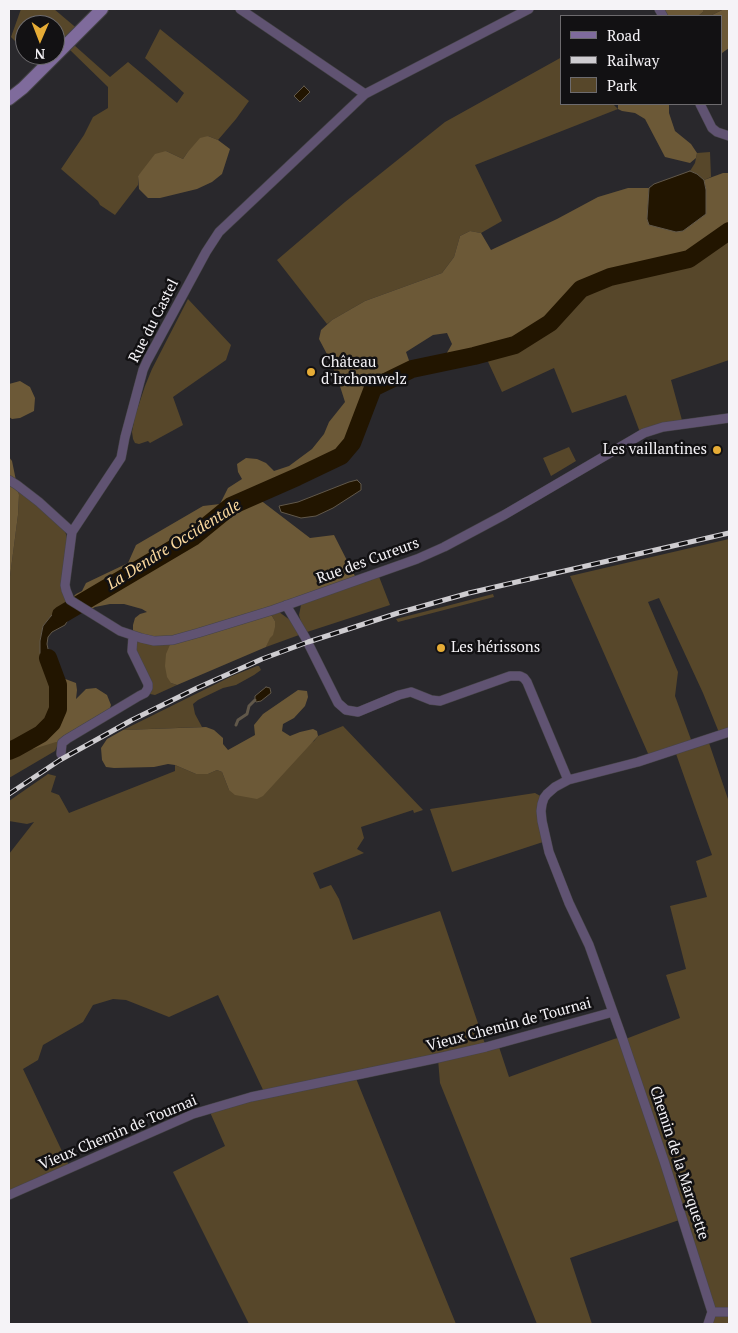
<!DOCTYPE html>
<meta charset="utf-8">
<style>
body{margin:0}
#map{position:relative;width:738px;height:1333px;overflow:hidden;background:#29282c;font-family:"PT Serif",serif}
canvas{display:block}
.frame{position:absolute;inset:0;border:10px solid #f5f3f7;pointer-events:none}
.legend{position:absolute;left:560px;top:15px;width:162px;height:90px;box-sizing:border-box;background:#121113;border:1px solid #6d6b6e;margin:0;padding:6px 9px;list-style:none;font-size:15px;color:#f5f3f7}
.legend li{display:flex;align-items:center;gap:10px;height:25px}
.legend b{width:25px;border:1px solid #6d6b6e}
.north{position:absolute;left:15px;top:15px;width:50px;height:50px;box-sizing:border-box;background:#121113;border:1px solid #6d6b6e;border-radius:50%;rotate:181deg;font-size:14px;font-weight:700;line-height:20px;text-align:center;color:#f5f3f7}
.north::after{content:'';display:block;margin:auto;width:18px;height:22px;background:#e6ac36;clip-path:polygon(50% 0,100% 100%,50% 72%,0 100%)}
</style>
<div id="map">
<canvas width="738" height="1333"></canvas>
<div class="frame"></div>
<ul class="legend">
<li><b style="height:6px;background:#7f6b9c"></b>Road</li>
<li><b style="height:6px;background:#ceccd0"></b>Railway</li>
<li><b style="height:14px;background:#57472a"></b>Park</li>
</ul>
<div class="north">N</div>
</div>
<script>
const c = document.querySelector('canvas').getContext('2d');
c.lineJoin = 'round';
function paint(path, color) {
  c.fillStyle = color;
  c.fill(path, 'evenodd');
}
function toPath(rows) {
  const path = new Path2D();
  for (const r of rows) {
    path.moveTo(r[0], r[1]);
    for (let i = 2; i < r.length; i += 2) path.lineTo(r[i], r[i + 1]);
  }
  return path;
}
function trace(path, color, width, dash) {
  c.strokeStyle = color;
  c.lineWidth = width;
  c.lineCap = dash ? 'butt' : 'round';
  c.setLineDash(dash || []);
  c.stroke(path);
}
function drawText(font, color, halo, rows, align = 'center') {
  c.font = font + ' "PT Serif",serif';
  c.lineWidth = 5;
  c.setLineDash([]);
  c.textBaseline = 'middle';
  c.strokeStyle = halo;
  c.fillStyle = color;
  for (const [text, x, y, turn = 0] of rows) {
    c.save();
    c.translate(x, y);
    c.rotate((+turn || 0) * Math.PI / 180);
    c.textAlign = isNaN(turn) ? turn : align;
    if (halo) c.strokeText(text, 0, 0);
    c.fillText(text, 0, 0);
    c.restore();
  }
}
const green = toPath([
 [21,9,54,9,80,31,43,67,29,55,55,55,55,25,25,25,25,51,11,37],
 [703,9,724,9,710,16,698,16,703,12],
 [160,29,249,101,236,119,218,140,208,136,187,153,183,159,166,151,138,176,138,185,115,215,100,205,98,201,61,169,84,135,93,117,108,108,108,87,69,49,74,45,110,77,128,62,177,103,184,93,145,58],
 [562,57,562,104,613,104,618,109,475,165,502,221,481,233,470,231,460,236,454,257,442,273,365,301,332,320,327,324,277,260,345,202,445,122],
 [710,152,711,177,704,180,697,174,690,171,695,163,697,153],
 [729,231,729,360,671,380,683,424,641,435,626,395,572,413,554,368,502,392,484,353,515,345,550,323,581,289,610,277,689,259],
 [188,299,231,345,226,360,173,397,183,425,150,443,148,441,139,444,135,443,133,439,132,432,135,416,145,386,152,369],
 [569,447,576,461,551,476,543,458],
 [17,485,63,528,66,534,67,538,66,574,70,600,51,616,43,626,40,641,40,653,53,679,56,679,58,685,58,709,52,723,41,734,56,742,59,742,55,751,9,778,9,584,18,515,19,495],
 [729,539,729,732,720,735,703,693,659,598,648,602,678,672,675,696,693,745,708,740,729,802,729,1324,708,1324,712,1312,682,1219,570,1258,592,1324,537,1324,440,1083,438,1059,355,1076,456,1324,249,1324,173,1172,225,1146,209,1110,265,1094,218,995,169,1017,126,1000,113,999,93,1005,83,1022,43,1045,38,1060,23,1069,70,1168,9,1195,9,854,34,822,27,824,9,821,9,801,48,774,56,776,51,792,59,795,69,813,175,771,175,765,196,774,208,774,217,770,222,772,229,790,314,741,318,736,343,726,423,810,414,813,413,810,361,827,364,838,357,849,364,853,313,873,320,889,331,885,339,899,353,940,440,911,486,1047,498,1044,509,1077,614,1039,622,1037,623,1040,680,1018,666,975,686,969,670,906,707,897,696,861,712,855,675,751,650,758,570,576],
 [378,574,390,605,304,633,299,615,301,605,304,603],
 [493,594,494,597,398,622,396,619],
 [279,612,290,620,295,626,299,635,266,647,275,621,272,616,267,613],
 [133,636,173,640,171,683,177,685,155,695,145,693,148,688,135,659],
 [257,666,259,666,261,670,254,675,236,685,223,688,198,700,193,704,195,714,202,727,123,730,232,676],
 [535,793,544,798,546,841,452,872,430,809]
]);
const forest = toPath([
 [659,9,703,9,703,12,698,16,663,16],
 [724,9,729,9,729,48,722,53,722,16,710,16],
 [618,104,669,104,669,113,675,131,691,144,697,153,696,158,690,163,665,157,645,119,635,113,622,111,618,109],
 [208,136,218,140,230,149,222,174,212,182,197,189,160,198,148,198,139,189,138,176,155,154,166,151,183,159,187,153,200,138],
 [723,173,729,173,729,231,689,259,610,277,581,289,550,323,515,345,474,356,441,363,452,344,447,333,433,335,406,352,412,369,373,388,352,443,341,456,297,477,255,496,310,538,334,535,357,580,267,613,272,616,275,621,275,627,273,635,270,638,266,647,177,685,171,683,167,677,165,666,166,654,172,640,133,636,133,625,135,618,140,614,147,612,142,609,124,604,110,604,95,607,88,611,70,600,76,594,82,591,86,583,128,563,136,545,203,506,220,504,228,488,242,479,238,472,237,464,246,458,257,459,266,463,274,471,289,466,312,449,324,434,329,422,345,402,339,383,329,358,319,339,321,330,332,320,365,301,442,273,454,257,460,236,470,231,481,233,491,250,557,219,598,197,628,188,649,188,647,219,706,190,704,180],
 [20,381,30,387,35,398,34,411,20,418,12,419,9,417,9,384],
 [9,457,12,461,19,495,18,515,9,584],
 [60,677,76,683,77,690,76,699,86,689,96,688,107,695,111,705,108,714,59,742,56,742,33,749,13,749,41,734,52,723,58,709,58,685,56,679],
 [298,690,307,691,308,697,305,706,294,718,283,724,282,731,290,736,300,732,313,729,317,731,318,736,263,796,257,799,235,795,229,790,222,772,217,770,208,774,196,774,175,765,168,764,154,767,114,768,106,767,102,760,101,748,107,739,123,730,206,727,214,730,223,738,223,744,228,750,255,735,254,725,263,714]
]);
const water = toPath([
 [304,86,310,92,300,102,294,96,304,86],
 [690,171,697,174,704,180,706,190,706,214,683,231,676,232,649,225,647,219,649,188,654,184,690,171],
 [357,480,361,484,361,490,333,508,316,516,301,518,281,512,279,506,298,502,349,482,357,480],
 [70,600,81,607,72,613,65,625,52,632,48,637,47,644,50,659,60,677,53,679,40,653,40,641,43,626,51,616,70,600],
 [266,687,270,688,271,693,261,701,256,702,255,700,255,696,266,687]
]);
const stream = toPath([
 [236,725,238,720,247,714,249,706,255,700]
]);
const river = toPath([
 [61,615,193,537,231,506,297,477,341,456,352,443,373,388,412,369,474,356,515,345,550,323,581,289,610,277,689,259,729,231],
 [9,751,16,748,41,734,52,723,58,709,58,685,48,658]
]);
const minor = toPath([
 [240,9,365,94,529,9],
 [659,9,663,16],
 [365,94,219,232,206,252,147,361,143,370,125,437,121,458,72,532,65,585,66,590,70,600,120,631,141,638,154,641,173,640,198,633,273,610,417,559,444,547,504,515,644,433,663,427,729,418],
 [700,104,712,128,717,132,729,136],
 [9,480,17,485,39,502,72,532],
 [286,605,305,637,338,703,346,710,358,712,399,695,411,692,431,700,440,701,510,676,520,676,524,678,527,682,568,780],
 [61,754,62,743,67,739,139,696,145,693,148,688,148,684,132,651,133,636],
 [9,1195,193,1114,251,1097,438,1058,486,1047,613,1012],
 [712,1312,729,1312],
 [708,1324,712,1312,664,1161,623,1040,589,945,569,903,549,852,542,821,541,811,542,804,544,798,547,794,555,787,568,780,638,762,729,732]
]);
const secondary = toPath([
 [9,99,23,88,102,9]
]);
const rail = toPath([
 [9,794,60,760,132,720,197,688,262,659,308,642,398,613,469,593,729,533]
]);
const markers = [
 [311,372,5,"#e6ac36"],
 [717,450,5,"#e6ac36"],
 [441,648,5,"#e6ac36"]
];
const streetNames = [
 ["Rue du Castel",154,321,-63],
 ["Rue des Cureurs",368,561,-20],
 ["Vieux Chemin de Tournai",509,1025,-15],
 ["Vieux Chemin de Tournai",118,1133,-23],
 ["Chemin de la Marquette",679,1163,72]
];
const poiNames = [
 ["Château",321,363],
 ["d'Irchonwelz",321,380],
 ["Les vaillantines",707,450,"right"],
 ["Les hérissons",451,648]
];
const waterNames = [
 ["La Dendre Occidentale",174,545,-32]
];
paint(green, '#57472a');
paint(forest, '#6c5937');
paint(water, '#221500');
trace(water, '#61584a', 1);
trace(stream, '#61584a', 3);
trace(river, '#221500', 18);
trace(minor, '#464448', 10);
trace(secondary, '#464448', 14);
trace(minor, '#605372', 9);
trace(secondary, '#7f6b9c', 12);
trace(rail, '#ceccd0', 5);
trace(rail, '#121113', 3, [9]);
for (const [x, y, r, color] of markers) {
  const dot = new Path2D();
  dot.arc(x, y, r, 0, 2 * Math.PI);
  c.fillStyle = color;
  c.fill(dot);
  trace(dot, '#121113', 2);
}
drawText('15px', '#f5f3f7', '#121113', streetNames);
drawText('15px', '#f5f3f7', '#121113', poiNames, 'left');
drawText('italic 16px', '#fbd99e', '#121113', waterNames);
</script>
